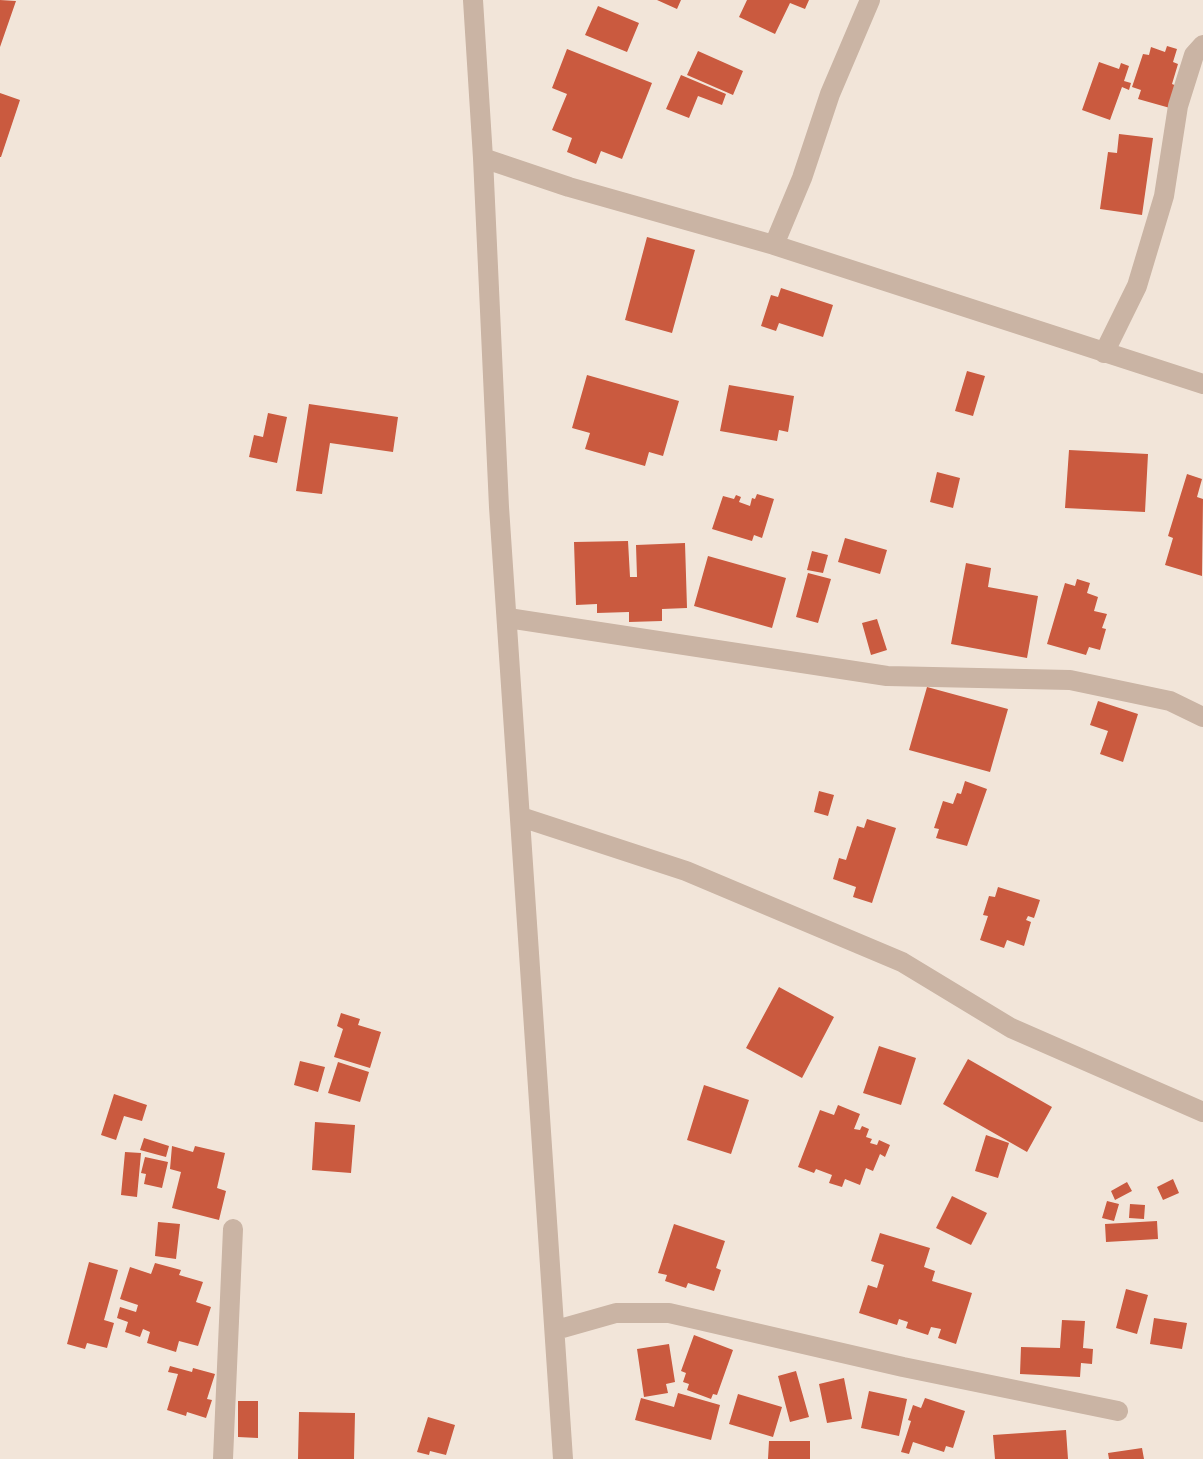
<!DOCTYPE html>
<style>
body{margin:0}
canvas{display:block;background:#f2e5d9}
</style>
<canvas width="1203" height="1459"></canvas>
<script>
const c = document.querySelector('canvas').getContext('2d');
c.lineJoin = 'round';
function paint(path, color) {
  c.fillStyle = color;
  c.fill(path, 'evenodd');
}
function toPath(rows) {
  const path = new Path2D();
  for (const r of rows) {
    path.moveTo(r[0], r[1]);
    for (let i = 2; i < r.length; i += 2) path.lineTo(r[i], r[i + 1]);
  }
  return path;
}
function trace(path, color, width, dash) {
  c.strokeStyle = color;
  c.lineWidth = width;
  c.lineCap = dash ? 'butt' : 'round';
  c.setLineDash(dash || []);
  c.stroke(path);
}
const building = toPath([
 [0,0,16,1,0,47],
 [657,0,681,0,677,9],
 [747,0,809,0,805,9,790,3,775,34,739,17],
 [598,6,639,23,627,52,585,35],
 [1167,46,1177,49,1173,62,1178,64,1172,84,1177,86,1170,108,1138,99,1141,90,1132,87,1143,54,1149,55,1151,47,1165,52],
 [567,49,652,83,622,159,601,151,596,164,567,152,572,138,552,130,567,94,552,88],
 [698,51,743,71,733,95,687,75],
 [1099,62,1119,69,1121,63,1129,66,1124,81,1131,83,1129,90,1122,87,1110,120,1082,110],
 [681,75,726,94,722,105,698,96,689,118,666,109],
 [0,93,20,100,1,157,0,157],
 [1119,134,1153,138,1142,215,1100,209,1108,152,1117,153],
 [647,237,695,250,672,333,625,320],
 [781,288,833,305,823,337,779,323,776,331,761,326,771,295,778,297],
 [967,371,985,376,973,416,955,411],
 [587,375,679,401,663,456,649,452,645,466,585,449,590,433,572,428],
 [729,385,794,396,788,432,779,430,777,441,720,431],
 [309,404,398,417,393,452,330,443,322,494,296,491],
 [268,413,287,417,277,463,249,457,254,435,263,437],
 [1069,450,1148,454,1145,512,1065,508],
 [937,472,960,478,953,508,930,502],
 [1187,474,1202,479,1197,497,1203,499,1202,576,1165,565,1173,538,1168,536],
 [757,494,774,499,762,538,754,535,752,541,712,529,723,496,734,499,736,495,741,497,739,502,750,506,752,498,755,499],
 [845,538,887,550,880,574,838,562],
 [628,541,630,577,637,577,636,545,685,543,687,608,662,609,662,621,629,622,629,612,597,613,597,604,576,605,574,542],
 [812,551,828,555,823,573,807,570],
 [708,556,786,578,772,628,694,606],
 [966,563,991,568,988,587,1038,596,1027,658,951,644],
 [808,573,831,579,818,623,796,617],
 [1077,579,1090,583,1087,593,1098,597,1094,611,1107,614,1102,628,1106,629,1100,650,1089,647,1086,655,1047,644,1065,583,1075,586],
 [877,619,887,650,871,655,862,623],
 [927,687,1008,709,990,772,909,750],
 [1098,701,1138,714,1123,762,1100,754,1108,731,1090,725],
 [965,781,987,789,967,846,936,838,939,829,934,828,943,801,953,804,957,793,961,794],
 [819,791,834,795,828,816,814,812],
 [867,819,896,828,872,903,853,897,856,887,833,879,839,858,846,860,857,826,864,828],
 [998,887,1040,900,1034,918,1028,916,1026,920,1031,922,1024,946,1007,940,1004,948,980,940,988,916,983,915,989,896,995,897],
 [779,987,834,1017,802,1078,746,1048],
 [341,1013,360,1019,358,1025,381,1032,370,1068,334,1057,343,1029,337,1026],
 [879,1046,916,1058,901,1105,863,1093],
 [968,1059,1052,1107,1027,1152,943,1104],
 [300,1061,325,1067,318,1092,294,1085],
 [338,1062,369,1072,360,1102,328,1093],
 [704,1085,749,1100,731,1154,687,1140],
 [114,1094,147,1105,142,1121,124,1116,116,1140,101,1135],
 [838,1105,860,1114,854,1129,860,1130,862,1126,869,1129,866,1137,872,1139,870,1143,877,1145,879,1140,890,1145,885,1157,880,1154,873,1171,866,1168,860,1185,845,1179,842,1187,829,1183,832,1175,816,1169,814,1173,798,1167,820,1110,834,1115],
 [315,1122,355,1125,351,1173,312,1170],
 [986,1135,1009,1143,998,1178,975,1171],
 [144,1138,169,1146,166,1157,140,1150],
 [172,1146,193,1152,195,1146,225,1153,217,1188,226,1191,219,1220,172,1208,181,1172,170,1169],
 [125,1152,141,1153,137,1197,121,1195],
 [145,1157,168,1162,162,1188,144,1184,146,1174,141,1173],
 [1173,1179,1179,1193,1163,1200,1157,1187],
 [1127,1182,1132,1191,1115,1200,1111,1191],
 [952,1196,987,1213,971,1245,936,1228],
 [1107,1201,1119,1204,1114,1221,1102,1218],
 [1130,1204,1145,1205,1144,1219,1129,1218],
 [1157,1221,1158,1239,1106,1242,1105,1224],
 [158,1222,180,1224,176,1259,155,1256],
 [674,1224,725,1241,716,1268,721,1270,714,1291,688,1283,686,1288,665,1281,667,1275,658,1273],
 [880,1233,930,1248,924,1267,935,1271,932,1281,972,1293,956,1344,938,1338,941,1329,931,1327,928,1335,906,1328,908,1322,899,1319,897,1325,859,1313,868,1285,877,1288,884,1265,871,1261],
 [89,1262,118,1270,104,1320,114,1323,107,1348,87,1343,85,1349,67,1344],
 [155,1263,181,1270,179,1275,203,1282,196,1302,211,1307,198,1346,179,1341,176,1352,147,1343,150,1332,143,1329,140,1337,125,1332,128,1322,117,1318,120,1307,136,1312,138,1305,120,1299,130,1267,151,1274],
 [1126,1289,1148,1295,1137,1334,1116,1328],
 [1154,1318,1187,1323,1182,1349,1150,1344],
 [1062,1320,1085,1321,1083,1348,1093,1349,1092,1364,1081,1363,1080,1377,1020,1374,1021,1347,1060,1348],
 [694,1335,733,1350,717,1395,713,1394,711,1399,687,1390,689,1384,683,1382,686,1373,681,1371],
 [669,1344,675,1382,666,1384,668,1393,644,1397,637,1349],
 [170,1366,192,1372,193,1368,215,1374,207,1399,212,1400,206,1418,187,1412,186,1416,167,1410,178,1374,168,1372],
 [796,1371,809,1417,790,1422,778,1376],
 [844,1378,852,1419,827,1423,819,1384],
 [869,1391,907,1399,899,1436,861,1428],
 [678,1393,720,1405,711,1440,635,1420,641,1398,674,1407],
 [738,1394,782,1407,773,1437,729,1424],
 [925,1398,965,1411,953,1448,946,1446,944,1452,913,1442,909,1454,901,1452,911,1421,908,1420,913,1405,921,1408],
 [238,1401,258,1401,258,1438,238,1437],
 [299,1412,355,1413,354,1459,298,1459],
 [428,1417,455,1425,446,1455,430,1451,429,1455,417,1452],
 [1066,1430,1068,1459,995,1459,993,1435],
 [769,1441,810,1441,810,1459,768,1459],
 [1142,1448,1144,1459,1109,1459,1108,1453]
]);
const minor = toPath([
 [473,0,483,158,499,507,563,1459],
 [483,158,569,187,774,245,1203,384],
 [774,245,802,178,830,94,870,0],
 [1104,353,1137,286,1164,196,1178,106,1194,55,1203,45],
 [508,618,887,676,1070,680,1170,701,1203,717],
 [521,817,686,871,902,962,1011,1028,1203,1112],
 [556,1330,616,1313,669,1313,903,1367,1118,1411],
 [223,1459,233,1229]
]);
paint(building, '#ca5a3f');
trace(minor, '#cab4a4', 20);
</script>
